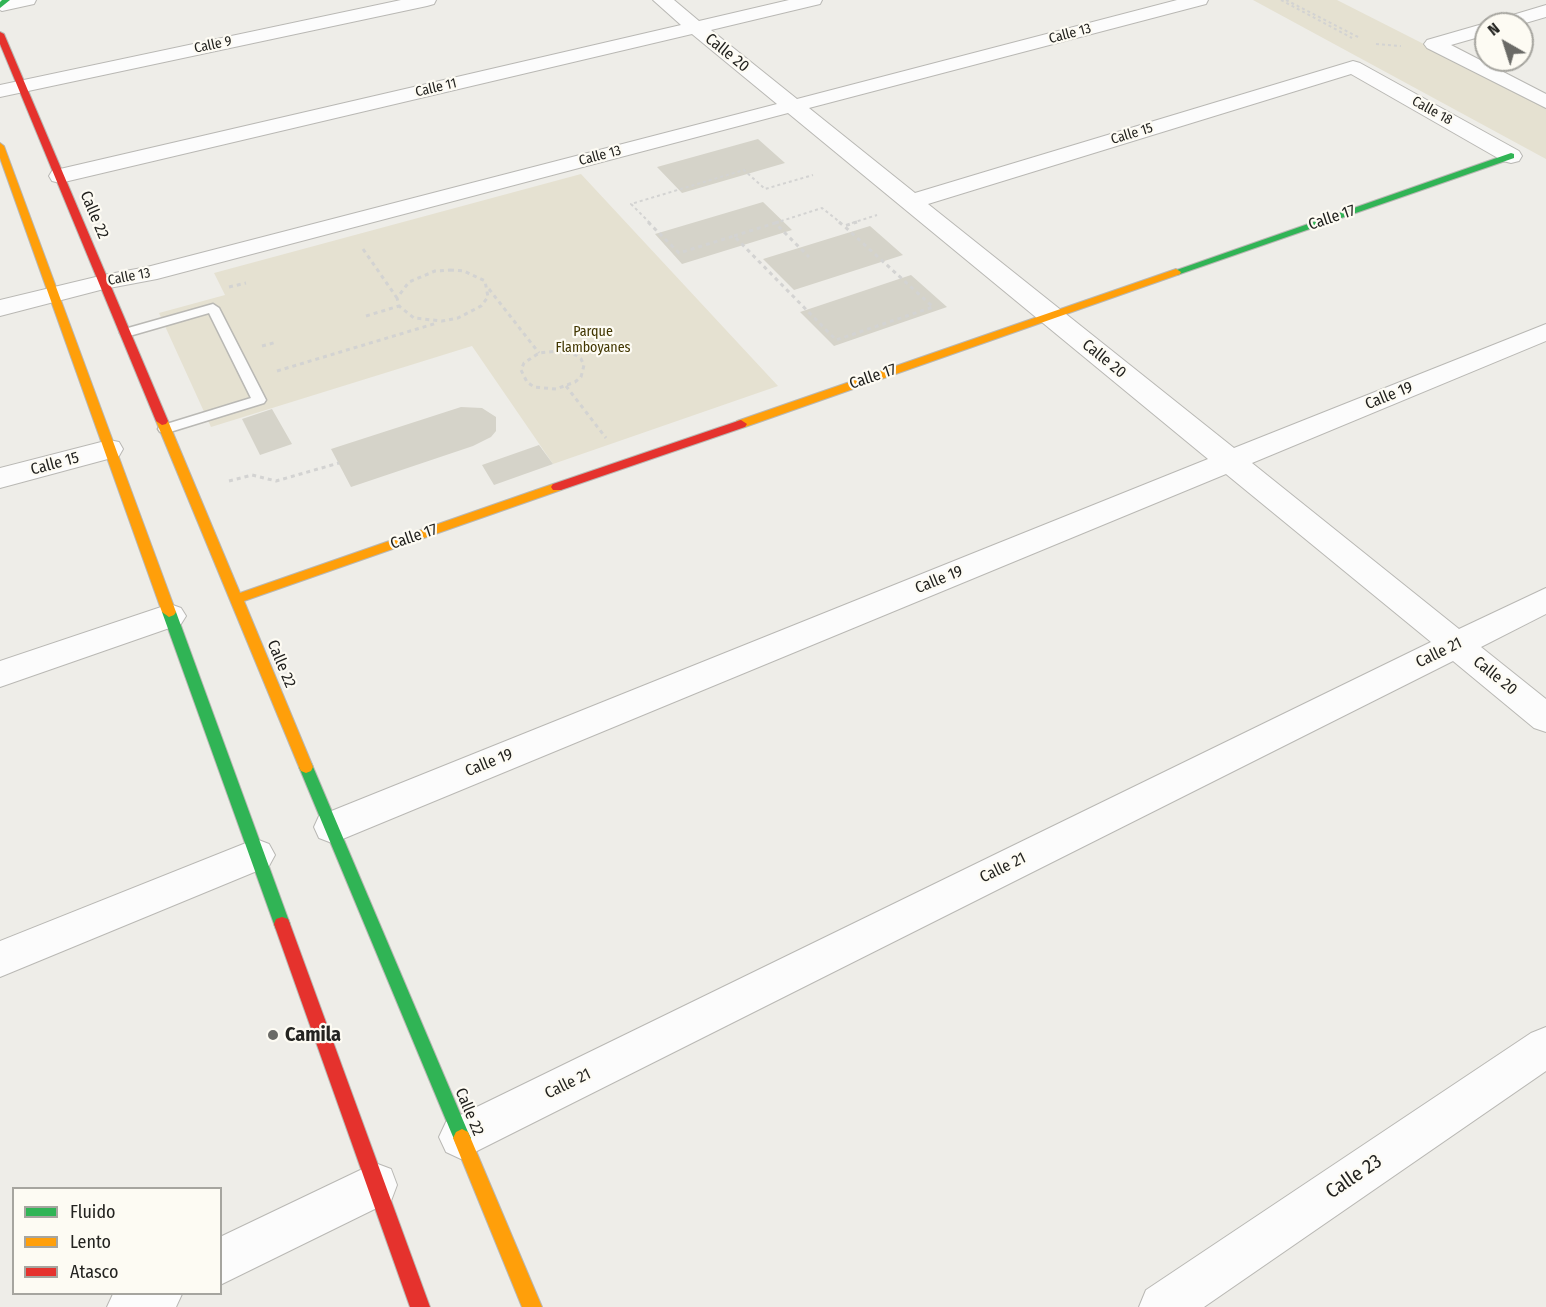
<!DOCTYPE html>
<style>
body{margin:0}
#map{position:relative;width:1546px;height:1307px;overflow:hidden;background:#eeede8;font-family:"Fira Sans Condensed",sans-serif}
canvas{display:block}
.legend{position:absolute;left:12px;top:1187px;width:210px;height:108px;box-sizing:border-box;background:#fdfbf3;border:2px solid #a6a59f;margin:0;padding:8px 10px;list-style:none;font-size:18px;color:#232320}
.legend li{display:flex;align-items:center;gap:12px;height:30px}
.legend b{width:30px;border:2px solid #a6a59f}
.north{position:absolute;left:1474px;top:12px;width:60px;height:60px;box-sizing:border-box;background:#fdfbf3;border:2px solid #a6a59f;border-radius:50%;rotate:321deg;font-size:16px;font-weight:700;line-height:24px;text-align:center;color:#232320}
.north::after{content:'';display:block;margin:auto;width:21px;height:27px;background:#6a6a66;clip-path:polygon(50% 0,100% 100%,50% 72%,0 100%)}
</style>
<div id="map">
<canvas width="1546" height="1307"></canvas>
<ul class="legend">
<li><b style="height:8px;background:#30b455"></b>Fluido</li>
<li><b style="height:8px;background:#ff9f0a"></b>Lento</li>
<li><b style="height:8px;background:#e5322d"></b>Atasco</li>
</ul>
<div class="north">N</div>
</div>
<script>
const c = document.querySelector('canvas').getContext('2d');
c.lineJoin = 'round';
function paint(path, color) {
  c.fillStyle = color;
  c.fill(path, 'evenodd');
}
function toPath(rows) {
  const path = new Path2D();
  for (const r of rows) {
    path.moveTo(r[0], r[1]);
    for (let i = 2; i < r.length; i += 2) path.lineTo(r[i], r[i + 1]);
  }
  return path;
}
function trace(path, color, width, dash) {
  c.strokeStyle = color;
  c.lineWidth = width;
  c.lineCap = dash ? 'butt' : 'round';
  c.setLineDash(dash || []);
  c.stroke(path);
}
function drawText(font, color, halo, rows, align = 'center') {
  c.font = font + ' "Fira Sans Condensed",sans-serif';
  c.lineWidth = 4.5;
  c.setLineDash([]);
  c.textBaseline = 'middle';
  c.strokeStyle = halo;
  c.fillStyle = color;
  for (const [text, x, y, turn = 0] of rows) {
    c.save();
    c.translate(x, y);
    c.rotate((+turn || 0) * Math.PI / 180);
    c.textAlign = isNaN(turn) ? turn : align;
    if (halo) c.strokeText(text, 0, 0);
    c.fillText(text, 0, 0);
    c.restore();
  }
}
const green = toPath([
 [1253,0,1337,0,1546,106,1546,159],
 [581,174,778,386,553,464,472,346,211,427,159,313,225,295,214,273]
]);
const building = toPath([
 [758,139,785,163,682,193,657,167],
 [763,202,792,230,682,264,655,234],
 [870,226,903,255,794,290,763,259],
 [911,275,947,307,834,346,800,312],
 [461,407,482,408,496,417,496,431,491,437,473,446,351,487,331,449],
 [272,409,292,444,260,455,242,419],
 [539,445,553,464,494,485,482,465]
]);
const pathFar1 = toPath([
 [1281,0,1352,38],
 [1286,0,1358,37],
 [1376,44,1401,46],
 [650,223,631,204,744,170,765,189,813,175],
 [775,223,822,208,841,223],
 [852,223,877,215]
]);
const path = toPath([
 [648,222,679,253,734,236,836,340,933,307,844,226,857,222],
 [839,222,844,226],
 [775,223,779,222],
 [734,236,775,223,809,257],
 [363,249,397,298],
 [450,270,464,271,485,281,488,297,481,306,458,318,442,321,414,318,399,306,397,298,409,282,435,271,450,270],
 [229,287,246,283],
 [489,289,539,353],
 [366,316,399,306],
 [262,346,277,342],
 [558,351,576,355,581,359,584,365,581,377,575,382,556,389,534,387,527,382,521,370,524,363,539,353,558,351],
 [277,371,437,323],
 [566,386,606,438],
 [229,481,252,475,276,481,339,463]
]);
const lane = toPath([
 [213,304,219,308,266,400,264,403,170,432,160,432,158,429,160,426,251,398,209,313,126,337,120,333,121,330,213,304]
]);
const street = toPath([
 [0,0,36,0,34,4,2,11,0,10,0,0],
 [401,0,436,0,434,4,427,6,0,97,0,85,401,0],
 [653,0,674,0,699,21,789,0,822,0,820,4,711,30,797,99,1177,0,1208,0,1206,4,809,108,915,193,1353,61,1360,63,1519,151,1522,156,1519,161,1511,163,1503,161,1351,74,928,204,1234,448,1546,324,1546,341,1252,463,1459,629,1546,588,1546,614,1481,647,1546,699,1546,732,1534,728,1453,661,461,1159,446,1152,439,1137,446,1122,1431,642,1226,474,345,838,332,843,319,838,314,827,319,816,1208,459,788,113,157,279,104,289,0,316,0,300,104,275,147,267,777,104,692,34,60,183,52,181,49,176,52,171,60,169,681,25,653,0],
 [1546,5,1546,17,1522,24,1493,24,1496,20,1546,5],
 [1486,23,1489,24,1486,24,1486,35,1451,45,1546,94,1546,108,1427,48,1424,44,1427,40,1486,23],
 [109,440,119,442,123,449,119,456,0,488,0,468,109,440],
 [170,604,181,608,186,616,181,624,0,687,0,661,170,604],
 [256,839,269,844,275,855,269,866,0,977,0,941,256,839],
 [1546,1027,1546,1071,1204,1307,1139,1307,1146,1290,1531,1033,1546,1027],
 [375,1163,391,1169,397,1185,391,1201,220,1285,220,1237,375,1163],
 [113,1294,182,1294,176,1307,107,1307,113,1294]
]);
const fast = toPath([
 [2,0,10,0,0,8,0,2,2,0],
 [1511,153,1514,154,1514,158,1180,274,1176,275,1171,272,1511,153],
 [169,607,176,612,290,924,288,929,282,931,276,929,274,924,162,612,169,607],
 [306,761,311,763,313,767,468,1132,471,1138,468,1144,462,1147,456,1144,299,767,301,763,306,761]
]);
const slow = toPath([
 [0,143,4,146,176,612,174,615,169,617,162,612,0,158,0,143],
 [1176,269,1181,272,1180,274,745,427,737,427,735,424,737,421,1176,269],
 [162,417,168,421,240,593,553,484,561,484,563,487,561,490,244,601,313,767,311,771,306,773,301,771,299,767,156,421,162,417],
 [462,1129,468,1132,542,1307,522,1307,453,1138,456,1132,462,1129]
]);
const jam = toPath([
 [0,32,4,34,168,421,166,424,162,425,156,421,0,44,0,32],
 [741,420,747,424,745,427,561,490,553,490,551,487,553,484,741,420],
 [282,917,288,919,290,924,430,1307,410,1307,274,924,276,919,282,917]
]);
const markers = [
 [273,1035,6,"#6a6a66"]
];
const farStreetnames = [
 ["Calle 13",1070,34,-15],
 ["Calle 9",213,45,-12],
 ["Calle 11",436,88,-13],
 ["Calle 18",1432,111,29],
 ["Calle 15",1132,134,-17],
 ["Calle 13",600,156,-15],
 ["Calle 13",129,277,-11]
];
const farParknames = [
 ["Parque",593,332],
 ["Flamboyanes",593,348]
];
const streetNames = [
 ["Calle 20",727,53,39],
 ["Calle 22",94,215,67],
 ["Calle 17",1332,218,-19],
 ["Calle 20",1104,359,39],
 ["Calle 17",873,377,-19],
 ["Calle 19",1389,396,-22],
 ["Calle 15",55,464,-15],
 ["Calle 17",414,537,-19],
 ["Calle 19",939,580,-22],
 ["Calle 21",1439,653,-26],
 ["Calle 22",281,664,67],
 ["Calle 20",1495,676,39],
 ["Calle 19",489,763,-22],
 ["Calle 21",1003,868,-26],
 ["Calle 21",568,1084,-26],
 ["Calle 22",469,1112,67]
];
const nearPoinames = [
 ["Camila",285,1035]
];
const nearStreetnames = [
 ["Calle 23",1354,1177,-34]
];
paint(green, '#e5e1d1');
paint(building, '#d5d3c9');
trace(lane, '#b9b8b4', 3);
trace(street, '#b9b8b4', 2);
trace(fast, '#b9b8b4', 2);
trace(slow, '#b9b8b4', 2);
trace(jam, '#b9b8b4', 2);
trace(pathFar1, '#d3d3d2', 2, [3, 3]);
trace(path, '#d3d3d2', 3, [4, 4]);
paint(lane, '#fcfcfc');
paint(street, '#fcfcfc');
paint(fast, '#30b455');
paint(slow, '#ff9f0a');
paint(jam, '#e5322d');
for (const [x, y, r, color] of markers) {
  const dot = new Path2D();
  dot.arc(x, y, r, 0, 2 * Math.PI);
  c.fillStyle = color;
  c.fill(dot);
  trace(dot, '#fdfbf3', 2);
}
drawText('14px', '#232320', '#fdfbf3', farStreetnames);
drawText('14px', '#413600', '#fdfbf3', farParknames);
drawText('16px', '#232320', '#fdfbf3', streetNames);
drawText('bold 20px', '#232320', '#fdfbf3', nearPoinames, 'left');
drawText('20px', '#232320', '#fdfbf3', nearStreetnames);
</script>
